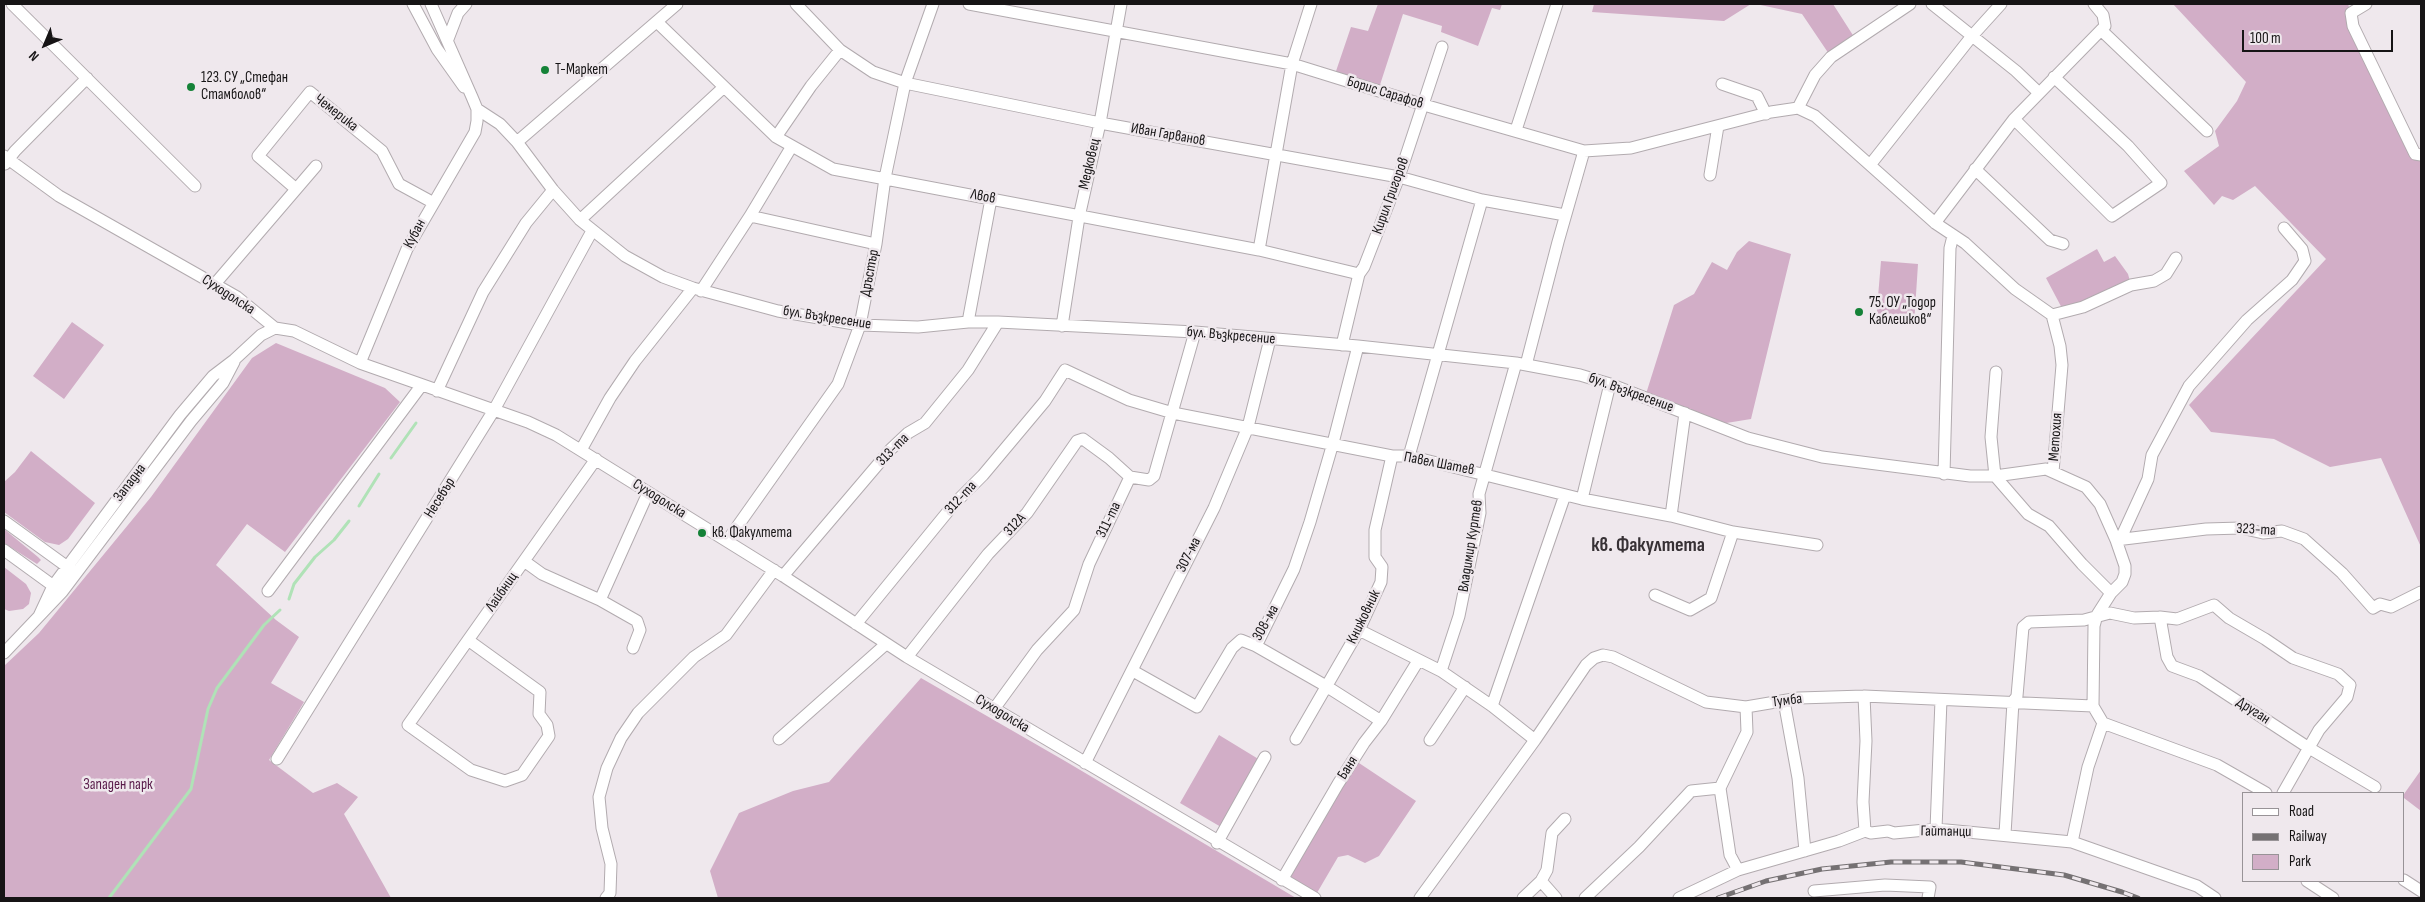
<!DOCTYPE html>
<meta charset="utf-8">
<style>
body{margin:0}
#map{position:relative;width:2425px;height:902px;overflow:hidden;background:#efe8ed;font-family:"Sofia Sans Condensed",sans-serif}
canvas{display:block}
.frame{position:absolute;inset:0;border:5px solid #161415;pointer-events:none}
.legend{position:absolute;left:2242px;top:792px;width:162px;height:90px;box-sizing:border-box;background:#efe8ed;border:1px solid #989397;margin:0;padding:6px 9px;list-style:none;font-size:15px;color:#161415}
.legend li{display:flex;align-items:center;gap:10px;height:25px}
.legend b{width:25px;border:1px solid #989397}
.north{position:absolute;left:20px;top:20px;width:50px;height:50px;-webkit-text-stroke:4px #efe8ed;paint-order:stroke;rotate:225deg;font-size:14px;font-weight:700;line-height:20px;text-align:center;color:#161415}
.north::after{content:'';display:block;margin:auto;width:18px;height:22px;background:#161415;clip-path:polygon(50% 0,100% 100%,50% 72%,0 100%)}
.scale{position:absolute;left:2242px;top:30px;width:151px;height:22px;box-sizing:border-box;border:2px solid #161415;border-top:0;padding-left:6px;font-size:15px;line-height:18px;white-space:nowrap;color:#161415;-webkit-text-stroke:4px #efe8ed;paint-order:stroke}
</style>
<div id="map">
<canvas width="2425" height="902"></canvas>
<div class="frame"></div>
<ul class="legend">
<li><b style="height:6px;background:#fff"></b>Road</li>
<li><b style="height:6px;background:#757173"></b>Railway</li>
<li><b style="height:14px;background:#d2aec7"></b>Park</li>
</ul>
<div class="north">N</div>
<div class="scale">100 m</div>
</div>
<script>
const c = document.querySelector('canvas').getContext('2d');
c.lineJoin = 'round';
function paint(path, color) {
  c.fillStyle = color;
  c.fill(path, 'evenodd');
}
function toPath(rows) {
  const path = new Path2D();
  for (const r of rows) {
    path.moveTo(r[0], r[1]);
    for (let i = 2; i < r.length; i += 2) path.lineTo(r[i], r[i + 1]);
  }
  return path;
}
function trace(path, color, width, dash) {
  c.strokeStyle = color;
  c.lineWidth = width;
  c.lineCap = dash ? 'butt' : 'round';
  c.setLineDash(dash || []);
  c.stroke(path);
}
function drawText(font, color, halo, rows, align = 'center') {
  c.font = font + ' "Sofia Sans Condensed",sans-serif';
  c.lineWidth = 5;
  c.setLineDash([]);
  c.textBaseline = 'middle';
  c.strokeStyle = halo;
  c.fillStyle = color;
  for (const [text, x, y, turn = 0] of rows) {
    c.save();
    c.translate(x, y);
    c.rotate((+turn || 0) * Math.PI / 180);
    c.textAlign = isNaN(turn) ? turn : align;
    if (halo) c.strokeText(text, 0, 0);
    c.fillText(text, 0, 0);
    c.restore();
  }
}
const green = toPath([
 [1378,4,1502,4,1500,10,1492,8,1478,46,1441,32,1442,26,1403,14,1378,91,1334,77,1351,27,1368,31],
 [1594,4,1751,4,1724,21,1592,12],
 [1756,4,1833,4,1856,40,1831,57,1802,14],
 [2173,4,2348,4,2351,13,2421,155,2421,547,2381,458,2330,467,2274,439,2211,432,2189,405,2326,259,2255,186,2233,200,2222,196,2214,205,2184,171,2219,146,2215,131,2237,101,2246,82],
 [1749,241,1791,254,1751,419,1714,425,1645,397,1674,305,1694,294,1712,262,1727,270,1737,252],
 [2097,249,2104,262,2115,256,2128,274,2131,285,2064,312,2046,278],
 [1881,261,1918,264,1914,325,1876,321],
 [72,322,104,345,64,399,33,376],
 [276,343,385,388,400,402,285,552,247,524,216,565,276,620,299,637,271,683,304,702,269,760,313,793,337,783,358,797,344,814,391,898,4,898,4,666,39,633,151,497,252,358],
 [31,451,95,503,68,539,59,545,45,542,4,512,4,482,15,472],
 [4,529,38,557,41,560,37,564,4,543],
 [4,567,26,584,31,593,29,604,23,609,9,611,4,609],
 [921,678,1065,761,1296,898,718,898,710,871,739,813,793,791,829,782],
 [1219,735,1260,760,1221,827,1180,803],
 [1353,759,1416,801,1379,856,1365,863,1348,855,1338,857,1314,898,1282,880],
 [2421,770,2421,811,2404,798,2404,794]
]);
const stream = toPath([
 [391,458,416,423],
 [359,506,379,474],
 [289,599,294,584,315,557,334,540,349,521],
 [109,898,191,789,208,709,217,688,264,625,280,610]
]);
const minor = toPath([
 [12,4,195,186],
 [413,4,437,49,464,87],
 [796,4,840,50,873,72,905,83,1100,123,1399,177,1482,200,1565,215],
 [969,4,1292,64,1424,105,1584,151,1631,148,1771,112,1798,108],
 [1932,4,2016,71,2038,92],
 [2366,4,2351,13,2353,26,2415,154,2421,155],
 [657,22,776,137,833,169,1259,250,1359,274],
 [2101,30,2207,131],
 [448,39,458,13,466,4],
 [1722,84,1757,96,1766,114],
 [1798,108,1815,116,1935,223,1965,243,2015,289,2052,315,2060,346,2062,365,2053,472],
 [1798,108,1815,75,1831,57,1910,4],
 [477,109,500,124,517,142,553,190,580,220,625,256,663,277,693,288,778,311,860,325,918,327,968,322,998,322,1195,332,1358,346,1516,363,1580,375,1610,384,1748,438,1822,457,1970,476,1995,476,2046,469,2086,487,2100,504,2116,540,2125,566,2125,574,2122,582,2111,593,2097,615,2094,626,2093,706,2103,723,2088,767,2072,842],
 [2014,119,2112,216,2161,183,2128,146,2054,77],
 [1516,130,1557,4],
 [776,137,811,86,840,50],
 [517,142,677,4],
 [4,156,59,196,237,297,275,328,294,331,360,363,528,422,556,435,783,576,907,657,1315,898],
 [5,164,15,151,87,78],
 [1870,165,1972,36,2001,4],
 [1975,169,2050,240,2063,244],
 [1710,175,1718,126],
 [296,189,258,156,310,92,382,151,399,184,432,202],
 [750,216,876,244],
 [580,220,724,87],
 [1935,223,2014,119,2105,26,2103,15,2094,4],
 [1259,250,1292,64,1311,4],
 [214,285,316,166],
 [701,291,750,216,792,146],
 [2052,315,2083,307,2131,285,2154,281,2166,274,2176,258],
 [968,322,991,199],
 [1062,326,1079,217,1100,123,1121,4],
 [1342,345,1359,274,1364,267,1399,177,1442,47],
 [360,363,407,249,475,132,477,121,477,109,472,97,431,4],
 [1526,365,1558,242,1584,151],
 [1996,372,1991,437,1995,476,2028,514,2049,526,2082,564,2111,593],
 [437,391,483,292,526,223,553,190],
 [581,450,610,398,635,361,693,288],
 [1409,456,1482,200],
 [1944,474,1950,248,1953,236],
 [1130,477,1149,480,1154,476,1195,332],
 [1582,499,1610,384],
 [1671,516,1685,413],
 [4,521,73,571],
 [2116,540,2206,529,2241,528,2263,533,2282,531,2304,539,2342,573,2373,608,2380,604,2391,607,2421,592],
 [2120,540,2148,479,2152,455,2189,386,2247,320,2292,280,2305,261,2302,249,2284,228],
 [727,541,838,384,860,325,876,244,885,178,905,83,933,4],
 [4,550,59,590],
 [524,561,542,574,600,600,637,621,640,630,633,648],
 [783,576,891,449,908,433,925,423,968,370,998,322],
 [268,591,421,386],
 [1655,595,1690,610,1711,598,1733,532],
 [600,600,648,493],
 [39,616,53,586,180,415,213,376,234,360,261,335,275,328],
 [2160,617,2167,657,2172,666,2199,676,2309,748,2375,787],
 [856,624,954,504,983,475,1045,401,1065,370,1129,400,1173,413,1392,456,1409,456,1582,499,1671,516,1733,532,1817,545],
 [1359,630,1441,671,1492,706,1535,740],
 [468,640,540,692,539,714,547,725,549,736,522,775,505,781,471,770,408,725,596,459],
 [1256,646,1294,569,1310,522,1333,443,1358,346],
 [4,653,62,592,191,421,223,383,234,362],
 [907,657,988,554,1027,513,1077,441,1083,439,1109,458,1130,477],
 [1133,671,1197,707,1232,648,1241,640,1256,646,1326,686,1381,721],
 [1441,671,1459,616,1480,513,1479,494,1516,363],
 [1864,696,1866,741,1863,802,1865,831],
 [1784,701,1798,778,1805,851],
 [1492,706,1565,495],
 [994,709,1037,650,1074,610,1089,564,1130,477],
 [2103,723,2217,765,2266,793],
 [779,739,886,644],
 [1296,739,1359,630,1381,582,1382,567,1375,557,1375,530,1392,456],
 [1430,740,1465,687],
 [277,759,494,410,592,231],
 [1085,763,1214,508,1248,427,1270,339],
 [1936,829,1941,700],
 [2005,834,2013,702,2017,696,2023,627,2029,622,2084,620,2110,613,2134,618,2160,617,2177,619,2214,605,2229,618,2265,639,2293,658,2338,674,2350,685,2347,697,2319,730,2283,793],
 [1217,843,1265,757],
 [1738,870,1730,855,1720,788,1747,732,1746,707],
 [1282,880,1338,784,1364,743,1381,721,1418,661],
 [2404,880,2421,891],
 [1541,881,1556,898],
 [2307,881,2333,898],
 [1814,891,1885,885,1930,887,1928,898],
 [606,898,610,893,611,864,602,828,599,797,607,768,621,738,638,713,694,657,726,635,774,570],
 [1420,898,1535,740,1586,665,1594,658,1603,655,1613,657,1706,702,1746,707,1799,698,1864,696,2093,706],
 [1523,898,1541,881,1547,870,1552,833,1565,819],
 [1585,898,1639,847,1691,791,1720,788],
 [1679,898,1738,870,1839,841,1865,831,1871,833,1888,831,1894,833,1936,829,2072,842,2197,886,2215,898]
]);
const rail = toPath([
 [1718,898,1766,881,1822,869,1891,862,1961,862,2064,875,2122,892,2138,898]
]);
const markers = [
 [545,70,5,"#158238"],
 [191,87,5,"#158238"],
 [1859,312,5,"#158238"],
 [702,533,5,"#158238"]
];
const poiNames = [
 ["Т-Маркет",555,70],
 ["123. СУ „Стефан",201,78],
 ["Стамболов“",201,95],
 ["75. ОУ „Тодор",1869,303],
 ["Каблешков“",1869,320],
 ["кв. Факултета",712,533]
];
const streetNames = [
 ["Борис Сарафов",1385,93,17],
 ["Чемерика",336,113,38],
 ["Иван Гарванов",1168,135,10],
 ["Медковец",1090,164,-77],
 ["Кирил Григоров",1391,196,-70],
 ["Лвов",983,197,11],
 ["Кубан",415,234,-62],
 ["Дръстър",870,273,-79],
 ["Суходолска",228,295,33],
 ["бул. Възкресение",827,318,9],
 ["бул. Възкресение",1231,336,5],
 ["бул. Възкресение",1631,393,20],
 ["Метохия",2056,437,-86],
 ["313-та",893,450,-45],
 ["Павел Шатев",1439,464,11],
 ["Западна",130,483,-53],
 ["Несебър",440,498,-58],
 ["312-та",961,498,-47],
 ["Суходолска",659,499,32],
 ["311-та",1109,520,-64],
 ["312А",1015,525,-47],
 ["323-та",2256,530,3],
 ["Владимир Куртев",1471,546,-81],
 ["307-ма",1189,555,-63],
 ["Лайбниц",502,592,-55],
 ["Книжовник",1364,617,-64],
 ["308-ма",1266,623,-61],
 ["Тумба",1787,701,-7],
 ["Друган",2253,711,33],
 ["Суходолска",1002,714,31],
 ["Баня",1348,768,-58],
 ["Гайтанци",1946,832,1]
];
const parkNames = [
 ["Западен парк",118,785]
];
const districtNames = [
 ["кв. Факултета",1648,546]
];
paint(green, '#d2aec7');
trace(stream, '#b0e2b7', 3);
trace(minor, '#b2abaf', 13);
trace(minor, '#fff', 11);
trace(rail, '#757173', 5);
trace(rail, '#efe8ed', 3, [9]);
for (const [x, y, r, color] of markers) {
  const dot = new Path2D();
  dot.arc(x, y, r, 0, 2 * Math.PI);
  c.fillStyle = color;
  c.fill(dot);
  trace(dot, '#efe8ed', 2);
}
drawText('15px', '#161415', '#efe8ed', poiNames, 'left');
drawText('15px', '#161415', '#efe8ed', streetNames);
drawText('15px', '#591b4a', '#efe8ed', parkNames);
drawText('bold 20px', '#373135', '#efe8ed', districtNames);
</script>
